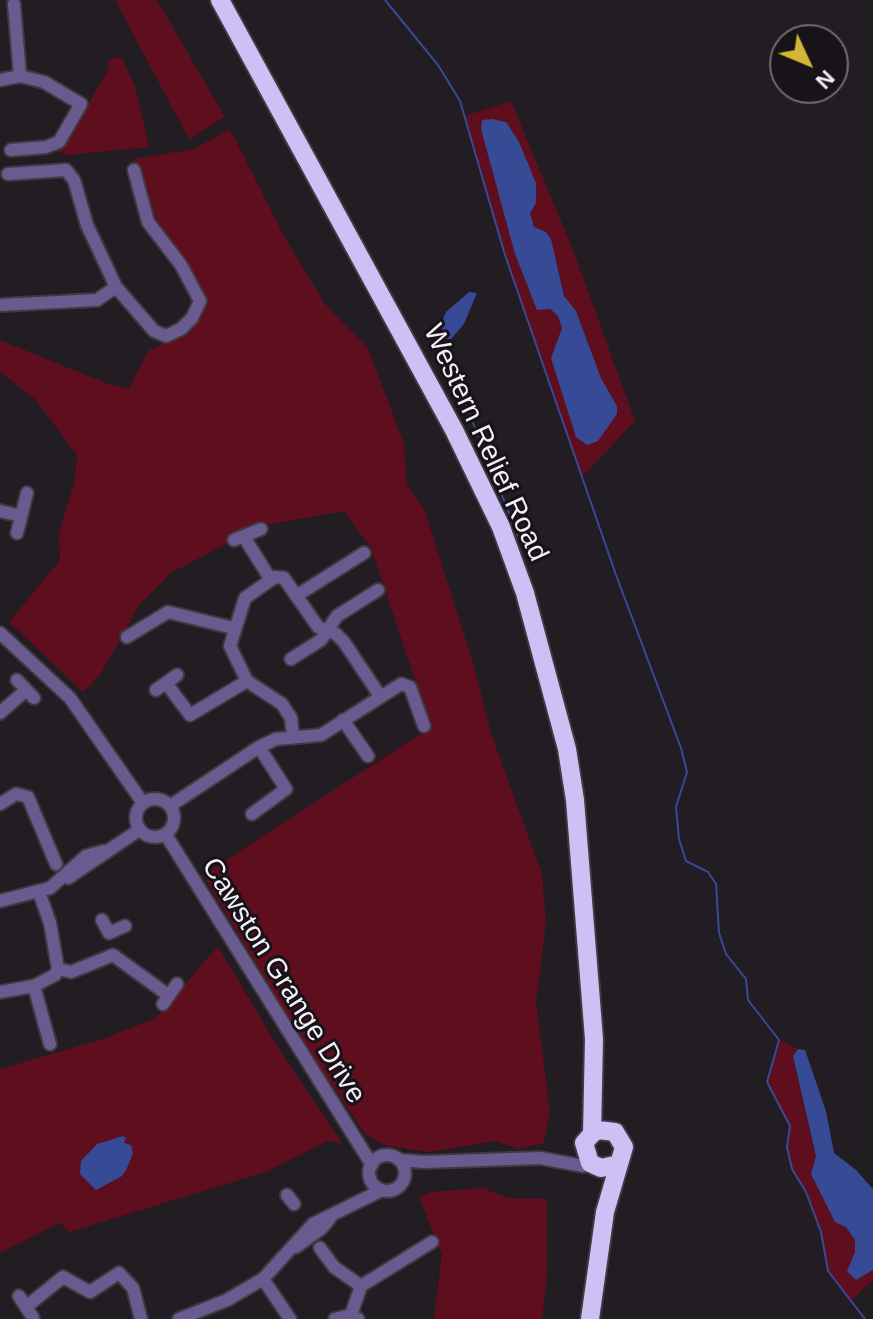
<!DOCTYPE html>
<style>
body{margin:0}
#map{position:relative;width:873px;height:1319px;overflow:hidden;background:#221c23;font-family:Helvetica,sans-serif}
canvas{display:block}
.north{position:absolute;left:769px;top:24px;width:80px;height:80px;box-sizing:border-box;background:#181319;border:2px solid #706b71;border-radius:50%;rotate:134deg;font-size:22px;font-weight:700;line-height:32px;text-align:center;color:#f5f0f5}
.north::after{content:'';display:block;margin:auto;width:28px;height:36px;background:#d2b635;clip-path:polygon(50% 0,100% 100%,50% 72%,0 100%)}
</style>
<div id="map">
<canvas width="873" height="1319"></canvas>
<div class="north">N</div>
</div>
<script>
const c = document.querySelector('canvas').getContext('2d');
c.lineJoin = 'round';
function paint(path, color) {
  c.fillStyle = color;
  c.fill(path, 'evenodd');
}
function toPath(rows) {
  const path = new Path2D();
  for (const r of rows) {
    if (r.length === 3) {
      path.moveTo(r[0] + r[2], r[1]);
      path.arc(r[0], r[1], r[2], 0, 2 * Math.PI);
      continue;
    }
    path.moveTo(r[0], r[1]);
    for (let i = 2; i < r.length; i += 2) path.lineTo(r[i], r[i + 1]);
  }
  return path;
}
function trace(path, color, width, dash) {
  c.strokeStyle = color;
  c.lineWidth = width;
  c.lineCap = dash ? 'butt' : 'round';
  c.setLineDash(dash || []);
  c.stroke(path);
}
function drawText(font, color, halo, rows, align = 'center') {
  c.font = font + ' Helvetica,sans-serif';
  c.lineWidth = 6;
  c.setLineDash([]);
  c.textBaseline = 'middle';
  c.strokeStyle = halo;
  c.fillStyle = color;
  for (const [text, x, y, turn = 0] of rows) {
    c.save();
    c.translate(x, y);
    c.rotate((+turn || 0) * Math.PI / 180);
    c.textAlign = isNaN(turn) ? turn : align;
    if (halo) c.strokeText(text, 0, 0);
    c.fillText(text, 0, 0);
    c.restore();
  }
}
const green = toPath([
 [115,0,157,0,225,117,189,139],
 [113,58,122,58,135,86,149,147,68,155,57,151,75,128,109,68,106,63],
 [511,101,573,250,635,421,582,477,505,255,465,116],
 [506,122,536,203,530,213,534,227,546,232,551,239,564,296,576,311,601,378,617,406,598,440,551,358,562,328,558,316,550,309],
 [230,129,286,240,325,304,368,348,404,444,407,485,424,509,473,662,491,733,542,874,546,922,536,1001,550,1111,544,1143,518,1149,497,1141,430,1152,387,1146,366,1135,304,1044,203,875,431,727,371,548,344,511,260,526,171,573,140,604,100,675,83,692,9,622,60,560,59,533,75,480,77,455,35,399,0,372,0,340,111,385,129,388,148,351,191,330,205,303,151,217,133,159,194,149],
 [218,946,284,1057,343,1144,328,1141,266,1172,69,1232,60,1223,0,1253,0,1069,103,1039,156,1018],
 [779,1040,798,1049,793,1057,816,1156,855,1240,856,1280,873,1270,873,1280,850,1302,828,1271,821,1232,806,1192,792,1169,787,1147,790,1126,767,1082],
 [483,1188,509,1198,547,1199,547,1277,542,1319,434,1319,442,1255,419,1197,432,1192]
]);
const water = toPath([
 [492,119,506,122,519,142,536,183,536,203,530,213,534,227,546,232,551,239,564,296,576,311,601,378,617,406,617,414,598,441,587,445,576,437,551,358,562,328,558,316,550,309,537,310,515,254,481,129,482,120],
 [469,292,477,293,464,324,451,339,445,339,441,324,446,312],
 [798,1049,805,1050,826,1111,834,1153,856,1170,873,1189,873,1270,856,1280,847,1271,855,1252,855,1240,846,1227,835,1222,811,1174,816,1156,793,1056],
 [123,1136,126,1138,124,1143,131,1145,133,1153,127,1168,122,1176,96,1190,80,1174,81,1161,97,1144]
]);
const stream = toPath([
 [385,0,438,65,460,101,505,255,616,575,681,748,687,772,676,807,679,839,686,861,708,872,716,884,719,933,726,954,746,979,748,1000,779,1040,767,1082,790,1126,787,1147,792,1169,806,1192,821,1232,828,1271,865,1319],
 [445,339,443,364,465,403,521,543]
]);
const minor = toPath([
 [14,4,20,76],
 [0,80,20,76,44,82,81,104,59,142,46,147,11,150],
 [8,174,66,170,74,180,87,225,116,287,154,331,166,336,181,329,192,318,200,301,181,265,148,222,134,170],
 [0,305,97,300,116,287],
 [0,511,21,516],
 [17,533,27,493],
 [244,537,271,580],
 [234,540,261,529],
 [296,596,364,553],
 [0,633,70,698,143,803],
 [127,637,168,612,233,628],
 [291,659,321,640,337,616,378,590],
 [17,680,34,698],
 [166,683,190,715,247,681],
 [156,690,177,675],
 [0,713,25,691],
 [343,720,368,756],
 [293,736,291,718,282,704,247,681,230,646,245,598,275,577,284,578,318,627,336,634,344,642,380,696],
 [155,818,19],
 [0,804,16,794,28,797,56,864],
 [170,806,259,747,276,739,321,735,401,684,410,687,424,726],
 [252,814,286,789,259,747],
 [166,835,372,1165],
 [68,878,139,830],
 [0,901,50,888,86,856,104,851],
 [102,920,109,933,125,926],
 [58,969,71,972,113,955,168,995],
 [34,986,50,1044],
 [0,992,34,986,55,975,58,969,50,923,39,892],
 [163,1004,177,984],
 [387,1173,18],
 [399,1160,424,1162,540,1158,583,1166,590,1163],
 [287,1195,294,1204],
 [296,1247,322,1228,330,1218],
 [320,1248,334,1267,361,1286],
 [263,1279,290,1319],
 [19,1296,33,1318],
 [26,1307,63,1277,90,1292,119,1273,133,1288,141,1319],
 [351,1315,361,1286,432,1242],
 [179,1319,227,1300,263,1279,313,1224,382,1190],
 [335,1319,351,1315,358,1319]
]);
const highway = toPath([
 [220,0,454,430,501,527,525,593,567,749,575,800,594,1039,592,1134],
 [590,1319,605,1212,624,1147,615,1132,598,1130,592,1134,584,1143,590,1163,601,1168,619,1164]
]);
const streetNames = [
 ["Western Relief Road",485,443,65],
 ["Cawston Grange Drive",283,981,58]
];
paint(green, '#5f0e1e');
paint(water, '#364a96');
trace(stream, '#364a96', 2);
trace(minor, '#403a40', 16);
trace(highway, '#403a40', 22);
trace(minor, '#695b8f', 12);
trace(highway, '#cdc0f5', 18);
drawText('28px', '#f5f0f5', '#181319', streetNames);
</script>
